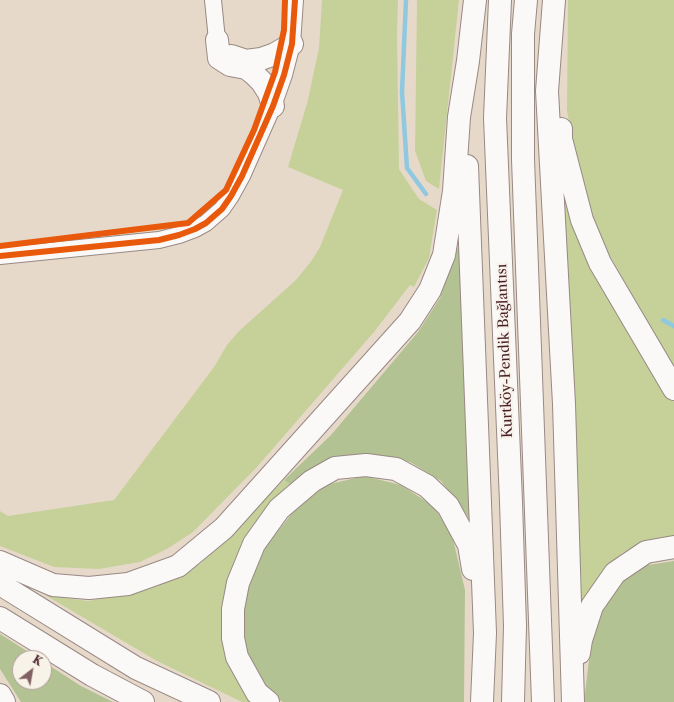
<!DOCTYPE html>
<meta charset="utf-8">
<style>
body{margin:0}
#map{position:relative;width:674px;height:702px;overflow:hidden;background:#e7d9ca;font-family:"Libre Caslon Text",serif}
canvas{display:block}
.north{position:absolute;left:12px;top:650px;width:40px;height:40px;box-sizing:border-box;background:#f7f3e8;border:1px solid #b29e9c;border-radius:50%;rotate:31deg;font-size:11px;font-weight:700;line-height:16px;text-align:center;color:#4a1f2b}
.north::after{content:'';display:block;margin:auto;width:14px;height:18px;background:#816063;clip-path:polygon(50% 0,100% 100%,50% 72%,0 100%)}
</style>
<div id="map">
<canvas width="674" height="702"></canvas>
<div class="north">K</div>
</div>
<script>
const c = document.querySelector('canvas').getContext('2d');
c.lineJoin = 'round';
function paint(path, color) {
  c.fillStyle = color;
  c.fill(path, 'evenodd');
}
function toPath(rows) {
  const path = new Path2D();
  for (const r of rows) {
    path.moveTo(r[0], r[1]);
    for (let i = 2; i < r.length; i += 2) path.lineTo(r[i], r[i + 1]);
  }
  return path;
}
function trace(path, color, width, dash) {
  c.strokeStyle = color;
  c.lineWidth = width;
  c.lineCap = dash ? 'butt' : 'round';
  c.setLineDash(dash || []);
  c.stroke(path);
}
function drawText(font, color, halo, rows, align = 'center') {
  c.font = font + ' "Libre Caslon Text",serif';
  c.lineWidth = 4;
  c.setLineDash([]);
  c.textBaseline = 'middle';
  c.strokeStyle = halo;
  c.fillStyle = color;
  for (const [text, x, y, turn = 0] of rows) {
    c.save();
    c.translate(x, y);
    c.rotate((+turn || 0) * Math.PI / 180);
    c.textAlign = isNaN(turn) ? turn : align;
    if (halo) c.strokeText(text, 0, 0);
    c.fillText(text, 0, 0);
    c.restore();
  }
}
const green = toPath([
 [322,0,398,0,397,34,399,169,419,199,437,210,429,258,414,287,410,285,374,332,257,467,193,532,167,549,140,562,99,569,54,567,0,546,0,511,8,516,114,500,214,367,227,345,239,331,296,280,312,260,320,247,343,190,288,167,308,100,314,71,319,48],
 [417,0,459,0,439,189,426,181,415,151],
 [568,0,674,0,674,370,609,254,585,198,567,111],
 [563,183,621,313,674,402,674,537,646,540,622,553,604,570,580,603],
 [284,480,290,484,253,525,229,574,222,604,221,637,226,656,252,702,242,702,157,661,45,595,88,601,150,589,200,564]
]);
const forest = toPath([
 [460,240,472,522,441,481,410,462,379,455,352,455,326,460,290,484,284,480,331,435,418,332,440,298],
 [364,476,401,485,433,506,452,535,465,590,464,702,283,702,276,698,253,672,240,631,247,581,266,546,301,502,330,484],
 [674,561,674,702,584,702,591,643,598,612,619,584,632,572,648,565],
 [0,634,38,658,20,658,20,682,44,682,44,662,81,686,113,702,21,702,0,669]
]);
const stream = toPath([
 [406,0,402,92,407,168,426,194],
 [663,320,674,326]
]);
const street = toPath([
 [213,0,217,40],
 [0,256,159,240,179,235,195,229,206,223,222,209,231,196,242,176,273,106,284,75,292,44,295,0]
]);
const secondary = toPath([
 [217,40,219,58,230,65,246,68,254,74,262,82,269,93,273,106],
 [231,56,246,61,261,59,275,54,292,44]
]);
const highway = toPath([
 [500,0,495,118,511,502,515,626,513,702],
 [526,0,523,34,523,159,543,702],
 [554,0,547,91,564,404,573,702],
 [561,129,561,139,582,220,600,263,674,389],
 [467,166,485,633,482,702],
 [0,562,53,585,89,588,128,584,178,566,224,528,410,321,430,290,444,255,454,191,459,117,468,61,475,0],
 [0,584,136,668,209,702],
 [0,618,92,675,143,702],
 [579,653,581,640,592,606,615,573,646,552,674,547],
 [0,695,4,702],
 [268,702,257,693,237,657,233,638,233,609,238,583,254,544,279,509,312,481,335,468,366,465,396,469,427,486,448,506,469,545,473,569]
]);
const cycleway = toPath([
 [0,246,188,223,226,190,254,130,275,72,284,30,285,0],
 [0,256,159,240,179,235,195,229,206,223,222,209,231,196,242,176,273,106,284,75,292,44,295,0]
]);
const streetNames = [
 ["Kurtköy-Pendik Bağlantısı",505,351,-92]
];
paint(green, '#c6d19a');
paint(forest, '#b3c292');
trace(stream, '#90c8df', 4.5);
trace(street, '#988984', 18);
trace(secondary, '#988984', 24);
trace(highway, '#988984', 24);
trace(street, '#fbf9f7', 16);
trace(secondary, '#fbf9f7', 22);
trace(highway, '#fbf9f7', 22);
trace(cycleway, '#e8590c', 6);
drawText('14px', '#4a1f2b', '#f7f3e8', streetNames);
</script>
